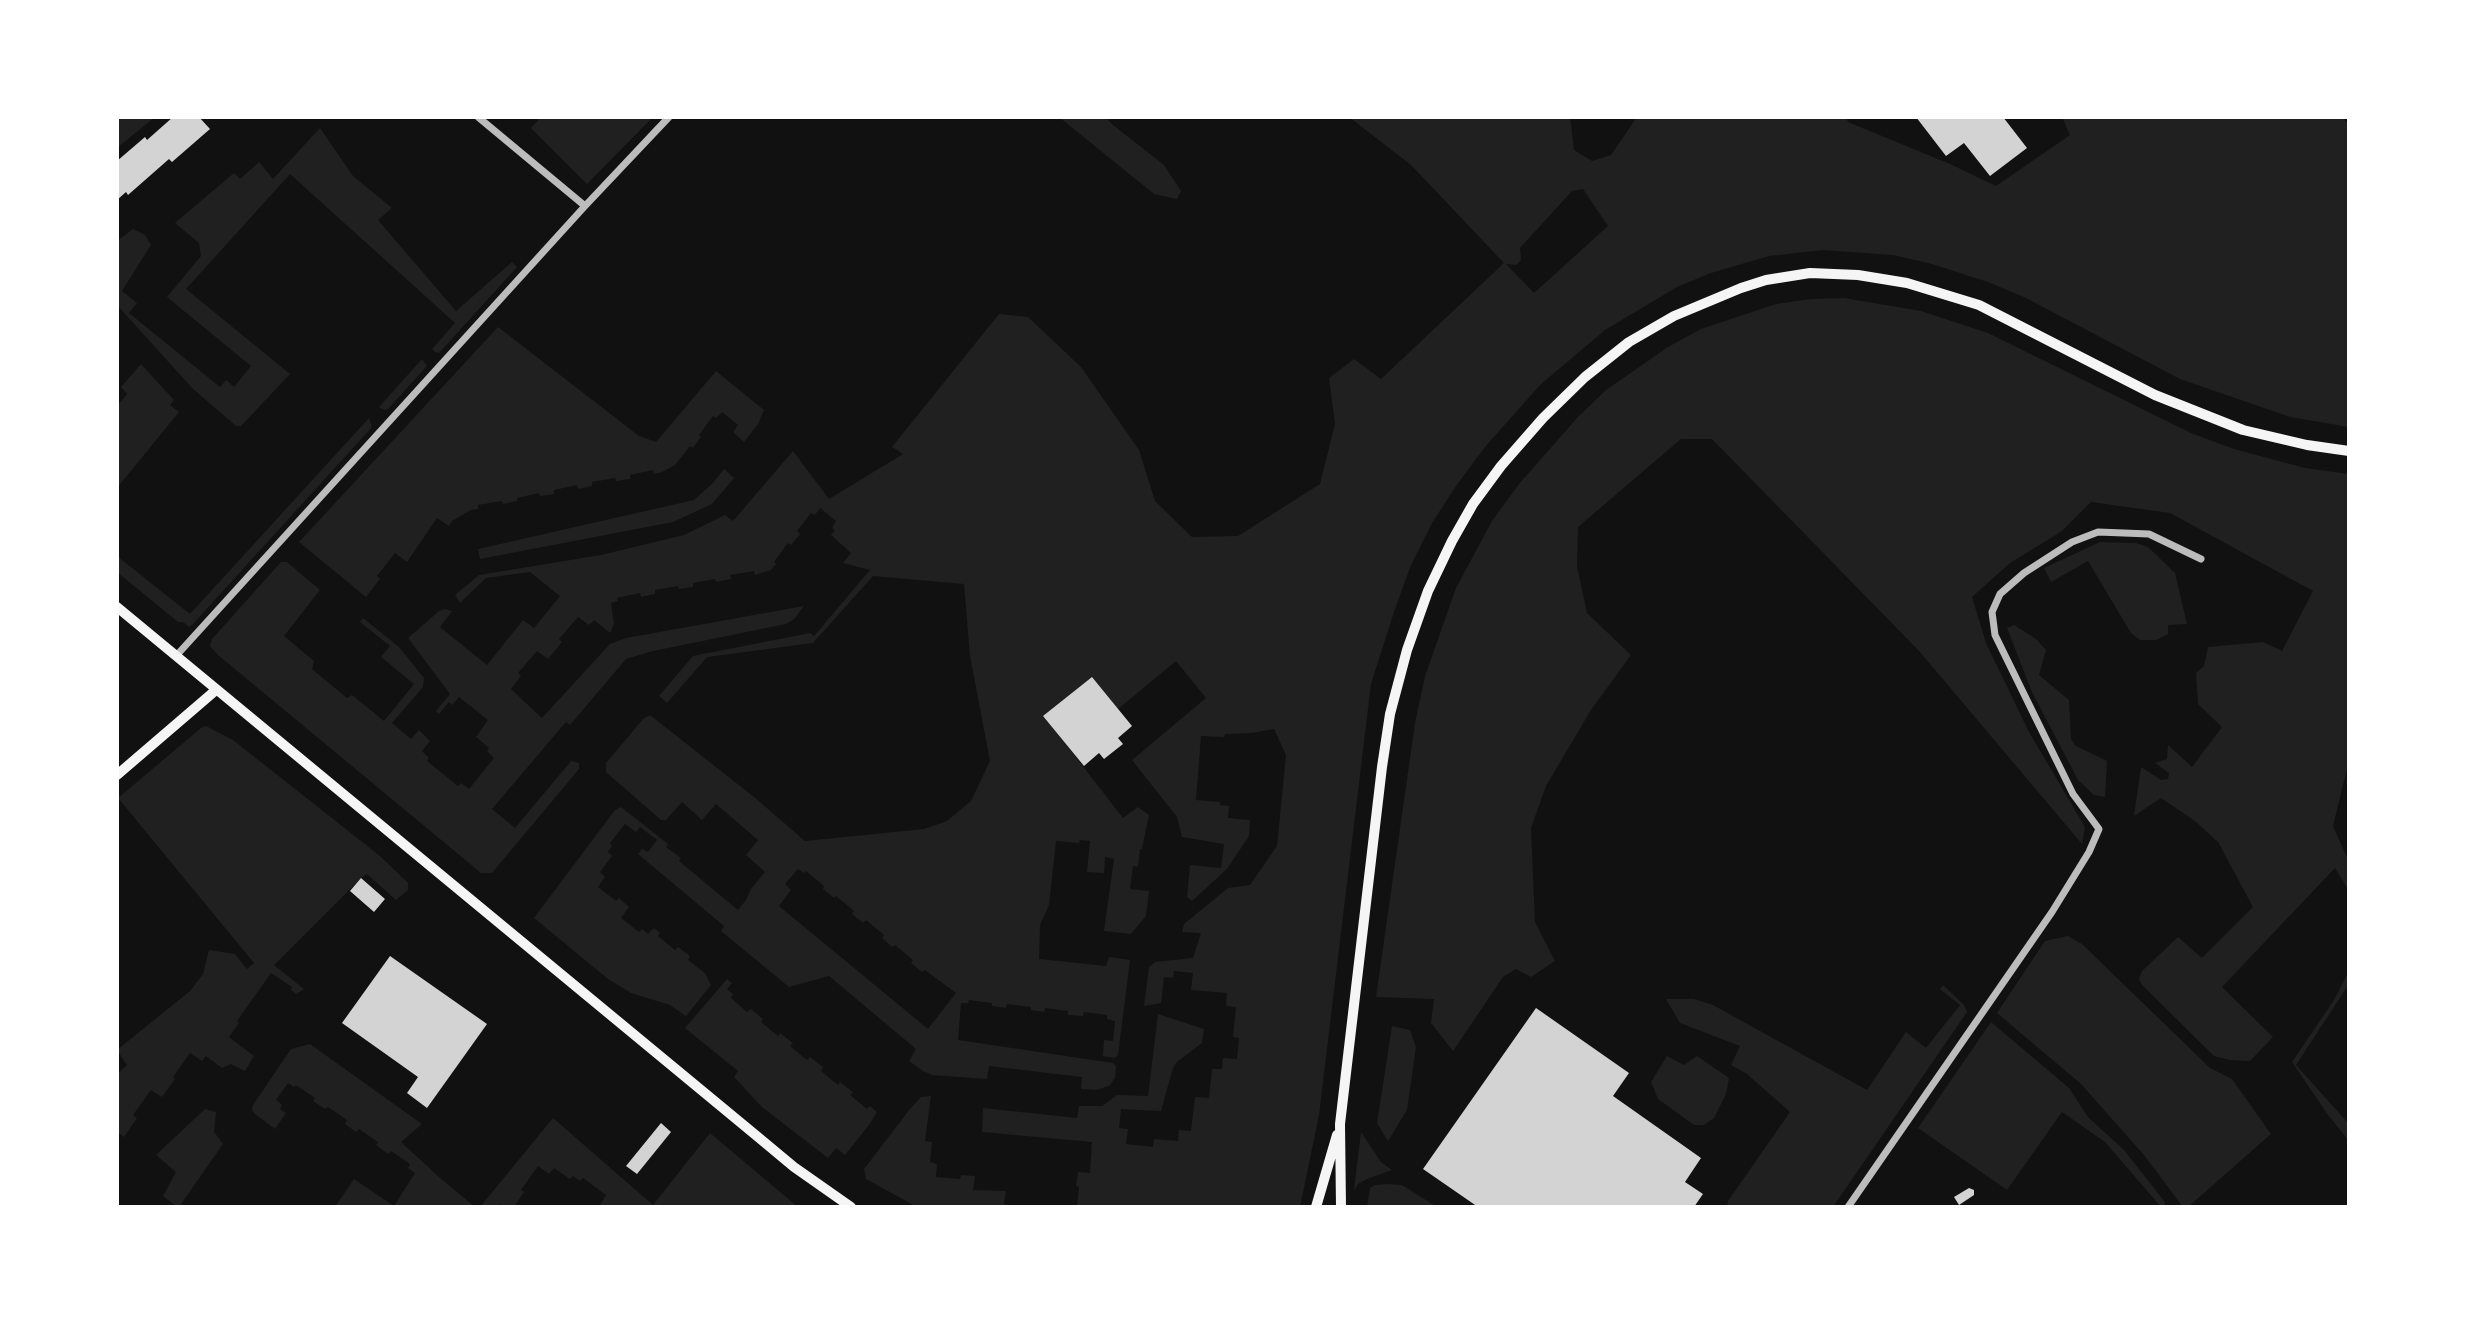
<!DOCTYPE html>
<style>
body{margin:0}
#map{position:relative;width:2466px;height:1324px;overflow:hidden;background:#111;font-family:Overpass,sans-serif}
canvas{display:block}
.frame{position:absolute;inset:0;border:119px solid #fff;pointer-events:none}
</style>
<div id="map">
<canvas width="2466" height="1324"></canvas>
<div class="frame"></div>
</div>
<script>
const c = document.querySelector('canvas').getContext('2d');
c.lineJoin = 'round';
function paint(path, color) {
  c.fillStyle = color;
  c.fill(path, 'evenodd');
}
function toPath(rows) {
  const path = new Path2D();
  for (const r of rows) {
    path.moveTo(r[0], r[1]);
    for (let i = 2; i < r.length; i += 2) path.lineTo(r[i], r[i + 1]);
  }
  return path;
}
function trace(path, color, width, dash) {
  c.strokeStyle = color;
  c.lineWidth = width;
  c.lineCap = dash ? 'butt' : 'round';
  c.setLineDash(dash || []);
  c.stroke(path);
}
const green = toPath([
 [117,117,155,117,117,148],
 [541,117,653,117,587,184,531,128],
 [1059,117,1105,117,1113,125,1164,165,1181,191,1177,199,1154,194],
 [1349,117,1570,117,1574,150,1592,161,1611,155,1637,117,1846,117,1848,122,1950,164,1996,186,2070,135,2062,117,2342,117,2349,125,2349,427,2290,417,2180,379,2024,297,1988,282,1932,264,1893,255,1823,250,1769,256,1711,273,1677,287,1605,330,1540,385,1485,447,1456,486,1432,523,1411,565,1394,612,1371,684,1319,1115,1300,1207,1077,1207,1079,1187,1076,1186,1078,1172,1090,1173,1092,1142,982,1132,983,1108,1077,1118,1079,1106,1102,1106,1117,1095,1148,1096,1158,1014,1204,1029,1202,1043,1177,1062,1173,1068,1161,1111,1121,1109,1119,1128,1128,1129,1126,1144,1153,1147,1154,1139,1178,1141,1179,1130,1191,1131,1195,1097,1209,1098,1212,1069,1222,1069,1223,1058,1237,1059,1239,1038,1233,1037,1236,1007,1226,1006,1227,993,1191,990,1193,973,1174,971,1173,978,1164,977,1161,1003,1144,1006,1149,967,1155,962,1193,958,1201,933,1182,932,1184,924,1228,888,1250,885,1277,846,1286,755,1274,729,1252,733,1225,734,1224,737,1201,736,1196,800,1220,802,1220,805,1229,806,1228,818,1250,820,1249,836,1227,869,1192,901,1187,897,1190,865,1221,868,1224,844,1182,837,1177,817,1132,760,1206,698,1176,661,1118,709,1092,677,1044,716,1123,818,1138,807,1149,815,1142,849,1140,849,1138,867,1133,866,1130,889,1149,891,1146,916,1131,934,1104,931,1114,859,1105,857,1104,873,1087,872,1090,841,1080,840,1079,843,1056,841,1049,905,1040,925,1039,959,1106,966,1109,957,1130,960,1118,1055,1115,1058,1103,1056,1104,1040,1113,1041,1115,1021,1107,1019,1107,1015,1084,1012,1083,1016,1068,1015,1068,1011,1045,1008,1044,1012,1031,1010,1031,1007,1007,1004,1006,1008,992,1006,992,1003,969,1000,968,1003,961,1003,958,1040,1113,1063,1116,1066,1115,1078,1109,1086,1096,1090,1081,1089,1082,1077,989,1066,987,1079,932,1075,923,1071,909,1061,916,1049,829,976,789,987,721,931,724,926,638,854,642,849,648,852,657,840,640,827,636,832,625,824,610,843,612,846,608,852,612,856,600,872,605,877,598,887,616,901,619,898,629,907,621,918,639,932,642,929,648,934,654,928,660,933,658,936,675,950,678,947,690,956,688,960,705,973,711,985,686,1016,670,1005,631,993,608,979,534,918,615,810,621,807,668,844,666,847,681,858,679,861,738,910,746,900,751,889,765,872,746,855,758,840,716,804,702,820,682,802,666,820,661,820,606,772,606,763,643,719,650,715,754,797,805,841,924,829,947,821,971,801,990,761,970,656,964,584,873,576,813,643,707,657,667,703,659,696,693,656,810,633,814,636,870,570,843,563,851,553,831,535,835,530,832,528,836,521,820,508,815,515,811,513,797,531,800,534,791,545,788,543,774,562,776,564,771,570,755,575,754,571,730,575,731,579,716,582,715,579,693,583,693,587,679,589,678,586,655,590,655,594,641,597,640,593,617,598,618,601,611,603,614,624,610,633,594,620,589,625,578,617,559,639,562,642,548,659,537,651,518,673,521,676,511,689,542,718,610,644,626,638,804,606,794,619,786,624,653,651,626,659,570,725,566,722,492,809,515,828,571,761,579,763,579,769,492,873,481,873,218,655,210,646,212,639,281,562,287,562,320,590,284,636,314,661,312,669,347,698,352,695,384,721,414,684,381,657,390,646,360,622,363,618,399,647,424,678,423,687,392,723,411,739,419,730,430,741,422,751,429,758,427,761,458,786,461,783,469,789,494,758,487,751,489,748,476,737,488,720,459,697,452,705,449,702,439,714,436,711,450,694,408,638,439,611,445,609,452,611,440,627,487,665,523,620,534,628,560,596,530,572,486,578,460,603,455,595,479,575,601,555,684,535,725,515,733,521,793,451,829,499,903,454,892,447,999,314,1028,317,1081,367,1139,450,1155,501,1192,537,1238,536,1320,484,1335,424,1329,378,1354,359,1381,379,1504,263,1411,165],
 [1583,189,1608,226,1534,293,1506,264,1516,265,1521,260,1520,248,1572,191],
 [798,869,804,873,806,871,824,886,823,889,834,898,836,896,854,911,852,914,863,923,866,920,884,935,882,938,892,947,895,945,913,960,911,963,922,972,925,970,956,993,928,1029,779,906,791,890,785,884],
 [320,128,353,176,392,208,378,220,456,311,512,262,517,267,439,353,435,352,432,349,455,323,290,174,186,289,290,374,241,426,236,426,192,388,117,305,117,241,133,229,145,235,151,245,122,291,137,303,129,313,220,387,226,380,234,387,251,366,167,297,201,256,199,243,175,223,234,173,240,179,259,162,273,179],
 [1844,298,1921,311,1988,333,2191,433,2234,449,2305,468,2349,474,2349,761,2333,826,2349,862,2349,891,2335,868,2222,987,2273,1037,2250,1061,2230,1060,2214,1056,2142,985,2139,979,2142,971,2178,937,2202,958,2253,907,2218,842,2195,821,2161,798,2134,816,2141,767,2161,780,2168,779,2169,773,2155,763,2167,759,2168,745,2192,767,2222,727,2198,704,2196,673,2204,666,2208,647,2263,642,2282,651,2313,591,2170,513,2091,502,2062,531,2010,563,1972,597,1986,643,2029,732,2085,827,2082,844,1920,652,1712,439,1681,439,1578,527,1577,566,1587,613,1631,655,1591,710,1546,786,1531,828,1535,922,1555,961,1531,977,1516,969,1503,977,1453,1051,1431,1023,1434,999,1376,997,1415,723,1425,676,1456,588,1492,521,1519,484,1577,418,1606,390,1668,347,1701,329,1776,304,1811,299],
 [498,327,639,436,656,442,716,371,764,410,758,424,744,442,733,432,738,425,722,412,716,418,713,416,699,435,701,437,693,448,690,446,675,465,662,472,654,474,653,470,630,475,630,479,616,481,615,478,592,482,592,486,578,489,577,485,554,490,554,494,540,496,539,493,517,498,517,501,503,504,502,501,478,505,478,509,471,510,452,521,449,526,437,518,407,562,395,553,377,576,380,579,366,597,299,542],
 [422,359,427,366,388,409,384,410,379,407],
 [141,364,174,400,170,405,179,412,117,488,117,413,119,410,117,406,127,394,121,387],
 [369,418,372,427,192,625,189,627,183,622,178,622,117,572,117,556,190,614],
 [724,469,734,478,712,504,673,522,480,559,478,549,694,500,713,483],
 [2100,542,2136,543,2148,547,2175,573,2187,624,2168,625,2168,634,2156,640,2140,640,2131,633,2088,561,2051,582,2044,568],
 [2014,625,2036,639,2046,650,2039,675,2069,700,2071,739,2076,746,2107,761,2105,797,2094,795,2078,780,2032,692,2007,628],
 [206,726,233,740,380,856,408,883,408,890,396,900,367,874,361,878,274,965,304,989,296,994,291,990,292,987,271,973,237,1021,239,1023,229,1037,254,1056,245,1071,231,1064,222,1068,206,1056,202,1061,190,1053,173,1077,175,1079,162,1097,151,1090,133,1115,137,1118,124,1137,117,1132,117,1074,127,1065,117,1050,190,991,203,974,209,950,235,954,247,969,254,963,118,798,201,728],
 [2068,936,2082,944,2210,1068,2232,1079,2271,1134,2188,1207,2183,1207,2144,1155,2081,1084,1997,1013,2045,941],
 [2349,971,2349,984,2296,1065,2349,1124,2349,1141,2328,1115,2292,1062,2334,1000],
 [727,979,732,983,727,989,733,994,731,998,747,1012,751,1009,763,1019,761,1022,778,1036,780,1033,793,1043,790,1046,807,1060,810,1057,823,1067,821,1071,838,1085,840,1082,853,1092,850,1095,867,1109,870,1106,877,1112,869,1125,845,1155,836,1148,828,1158,762,1107,734,1077,738,1071,685,1028],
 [1943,985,1964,1005,1967,1012,1833,1207,1727,1207,1728,1201,1790,1112,1747,1074,1731,1065,1740,1046,1680,1023,1666,999,1694,999,1713,1005,1867,1090,1906,1032,1926,1048,1960,1005,1940,989],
 [1991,1022,2069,1088,2088,1117,2124,1150,2165,1202,2164,1207,2161,1207,2105,1142,2062,1112,2007,1190,1918,1128],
 [1392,1026,1410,1030,1416,1047,1407,1110,1388,1141,1377,1123],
 [310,1044,422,1124,401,1142,439,1177,475,1207,335,1207,354,1179,394,1206,415,1173,408,1168,410,1164,391,1151,388,1154,376,1145,378,1142,359,1129,356,1132,345,1124,347,1120,328,1107,325,1109,313,1101,315,1098,296,1085,294,1087,288,1083,276,1100,282,1105,280,1109,286,1113,275,1129,255,1114,252,1110,253,1105,291,1049],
 [1667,1056,1684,1065,1697,1056,1729,1078,1726,1094,1714,1118,1704,1125,1694,1125,1658,1099,1651,1082],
 [931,1096,925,1141,932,1142,930,1162,937,1164,936,1177,960,1179,961,1175,975,1176,973,1190,1006,1191,1004,1204,1011,1207,917,1207,866,1179,864,1169,910,1109,921,1097],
 [205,1109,216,1112,214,1132,223,1144,179,1207,177,1207,163,1196,176,1172,156,1155],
 [553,1118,653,1205,710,1133,798,1207,599,1207,606,1195,583,1178,580,1181,573,1176,570,1179,554,1168,549,1174,538,1166,521,1190,524,1192,514,1207,503,1207,500,1204,497,1207,480,1207],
 [1361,1132,1381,1162,1392,1170,1367,1179,1358,1184,1354,1190],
 [1387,1184,1402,1185,1437,1207,1367,1207,1370,1188,1375,1185]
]);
const building = toPath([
 [173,117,199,117,210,129,172,162,169,159,128,195,126,192,117,200,117,161,145,137,147,140],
 [1916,117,2003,117,2027,148,1990,176,1964,143,1946,156],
 [1092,677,1132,726,1118,738,1123,744,1104,759,1099,753,1084,766,1043,716],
 [361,878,385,899,374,912,350,891],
 [390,956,487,1024,427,1108,407,1093,418,1077,342,1023],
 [1536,1008,1629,1073,1613,1096,1701,1158,1685,1182,1703,1194,1694,1207,1478,1207,1423,1169],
 [661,1123,671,1132,637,1174,626,1166],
 [1969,1188,1974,1190,1974,1195,1959,1205,1954,1197]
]);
const minor = toPath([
 [478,117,585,206],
 [176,656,585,206,669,117],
 [1848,1207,2052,912,2089,852,2099,829,2073,794,1995,635,1992,612,2000,594,2024,573,2072,542,2098,532,2149,534,2201,559]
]);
const secondary = toPath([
 [117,607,758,1137,794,1167,851,1207],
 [117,775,216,690],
 [1316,1207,1337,1135],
 [1341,1207,1340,1124,1382,767,1390,714,1407,650,1428,591,1452,541,1473,504,1501,466,1543,418,1585,377,1629,342,1674,316,1741,288,1766,280,1810,273,1858,275,1907,283,1979,305,2155,395,2243,430,2307,445,2349,451]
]);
paint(green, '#202020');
paint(building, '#d3d3d3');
trace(minor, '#bcbcbc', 7);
trace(secondary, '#f5f5f5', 10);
</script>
